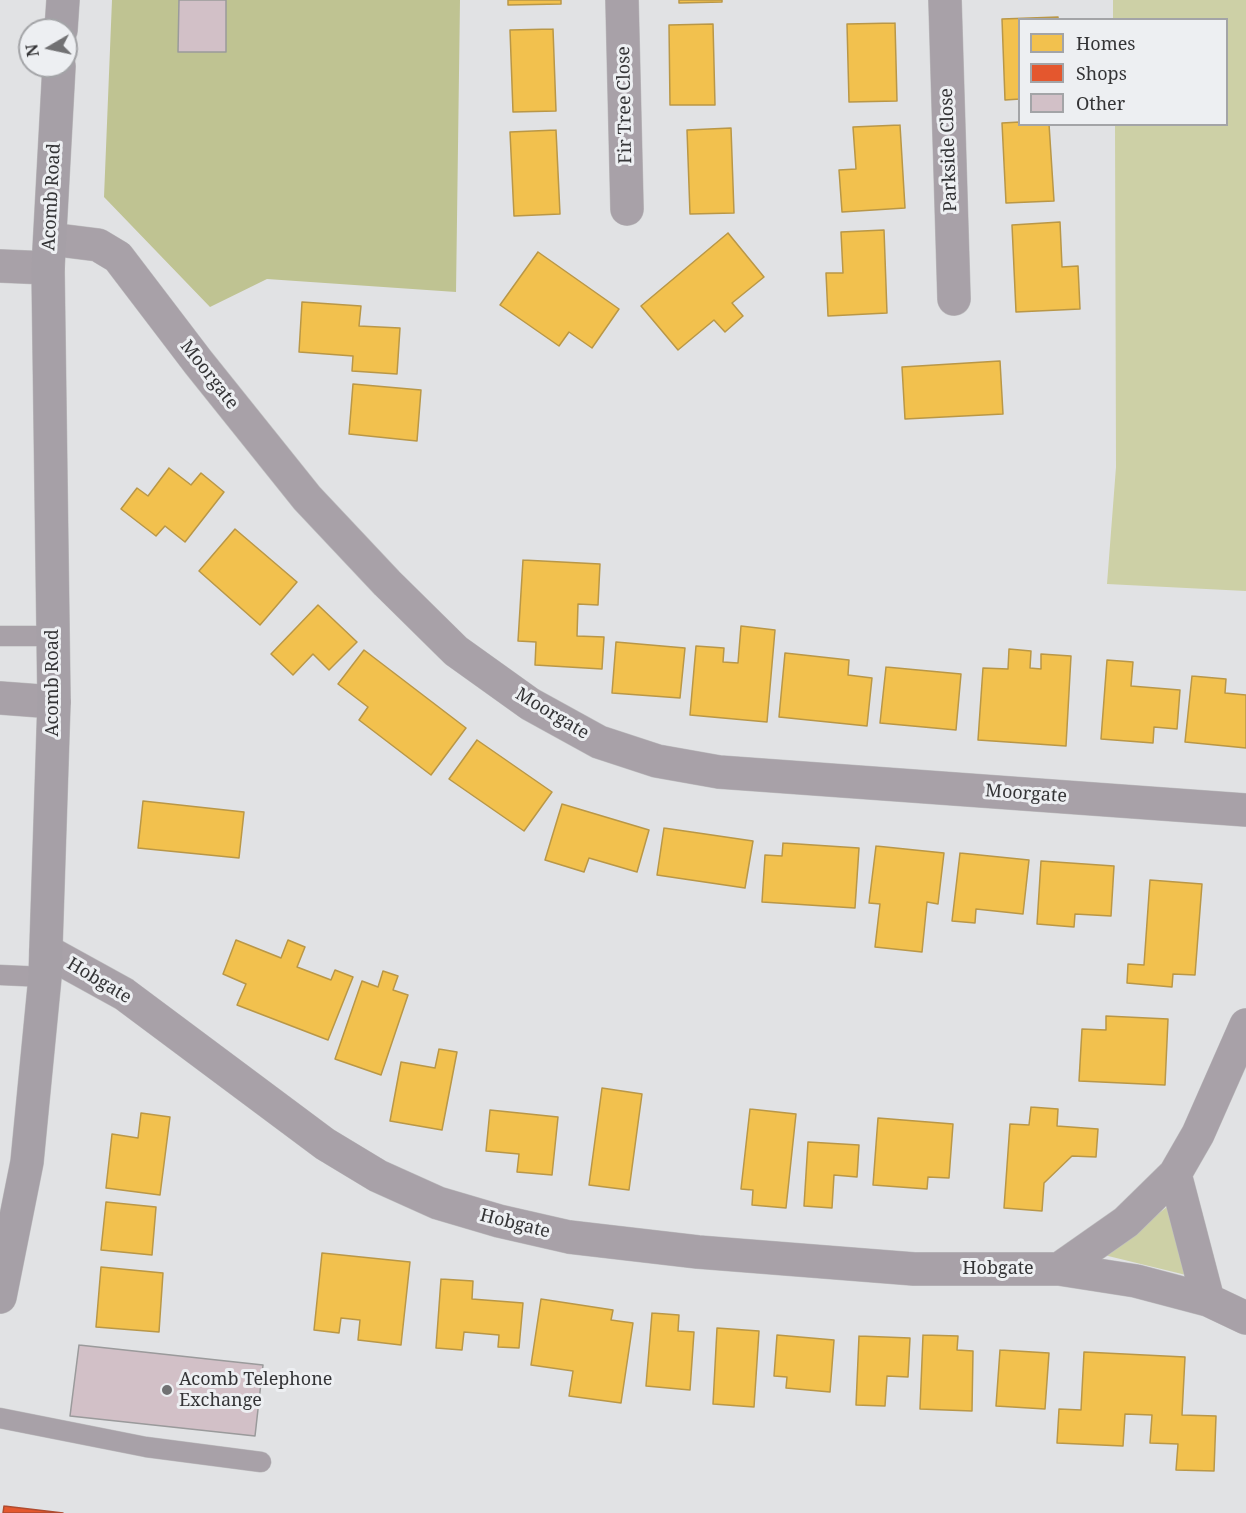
<!DOCTYPE html>
<style>
body{margin:0}
#map{position:relative;width:1246px;height:1513px;overflow:hidden;background:#e1e2e4;font-family:"Noto Serif",serif}
canvas{display:block}
.legend{position:absolute;left:1018px;top:18px;width:210px;height:108px;box-sizing:border-box;background:#edeff2;border:2px solid #a3a4a7;margin:0;padding:8px 10px;list-style:none;font-size:18px;color:#343436}
.legend li{display:flex;align-items:center;gap:12px;height:30px}
.legend b{width:30px;border:2px solid #a3a4a7}
.north{position:absolute;left:18px;top:18px;width:60px;height:60px;box-sizing:border-box;background:#edeff2;border:2px solid #a3a4a7;border-radius:50%;rotate:261deg;font-size:16px;font-weight:700;line-height:24px;text-align:center;color:#343436}
.north::after{content:'';display:block;margin:auto;width:21px;height:27px;background:#717173;clip-path:polygon(50% 0,100% 100%,50% 72%,0 100%)}
</style>
<div id="map">
<canvas width="1246" height="1513"></canvas>
<ul class="legend">
<li><b style="height:16px;background:#f2c14e"></b>Homes</li>
<li><b style="height:16px;background:#e4572e"></b>Shops</li>
<li><b style="height:16px;background:#d2c0c7"></b>Other</li>
</ul>
<div class="north">N</div>
</div>
<script>
const c = document.querySelector('canvas').getContext('2d');
c.lineJoin = 'round';
function paint(path, color) {
  c.fillStyle = color;
  c.fill(path, 'evenodd');
}
function toPath(rows) {
  const path = new Path2D();
  for (const r of rows) {
    path.moveTo(r[0], r[1]);
    for (let i = 2; i < r.length; i += 2) path.lineTo(r[i], r[i + 1]);
  }
  return path;
}
function trace(path, color, width, dash) {
  c.strokeStyle = color;
  c.lineWidth = width;
  c.lineCap = dash ? 'butt' : 'round';
  c.setLineDash(dash || []);
  c.stroke(path);
}
function drawText(font, color, halo, rows, align = 'center') {
  c.font = font + ' "Noto Serif",serif';
  c.lineWidth = 6;
  c.setLineDash([]);
  c.textBaseline = 'middle';
  c.strokeStyle = halo;
  c.fillStyle = color;
  for (const [text, x, y, turn = 0] of rows) {
    c.save();
    c.translate(x, y);
    c.rotate((+turn || 0) * Math.PI / 180);
    c.textAlign = isNaN(turn) ? turn : align;
    if (halo) c.strokeText(text, 0, 0);
    c.fillText(text, 0, 0);
    c.restore();
  }
}
const green = toPath([
 [1113,0,1246,0,1246,591,1107,584,1116,467,1115,125,1226,124,1226,20,1113,19],
 [1167,1207,1186,1275,1104,1255]
]);
const forest = toPath([
 [112,0,179,0,178,51,225,52,226,0,460,0,456,292,267,279,210,307,104,197]
]);
const homes = toPath([
 [508,0,561,0,561,4,508,5,508,0],
 [679,0,722,0,722,2,679,3,679,0],
 [1058,17,1058,20,1020,20,1020,99,1005,100,1002,19,1058,17],
 [895,23,897,101,849,102,847,24,895,23],
 [713,24,715,105,670,105,669,25,713,24],
 [553,29,556,111,513,112,510,30,553,29],
 [1020,122,1020,124,1049,124,1054,201,1006,203,1002,123,1020,122],
 [900,125,905,208,842,212,839,170,856,169,853,127,900,125],
 [731,128,734,213,690,214,687,130,731,128],
 [556,130,560,214,514,216,510,132,556,130],
 [1060,222,1062,267,1078,266,1080,309,1016,312,1012,225,1060,222],
 [884,230,887,313,828,316,826,273,843,273,841,232,884,230],
 [728,233,764,277,732,303,743,316,725,332,714,320,678,350,641,306,728,233],
 [538,252,619,309,592,348,569,332,559,346,500,305,538,252],
 [302,302,361,306,359,326,400,328,397,374,352,371,353,356,299,352,302,302],
 [1000,361,1003,414,905,419,902,367,1000,361],
 [353,384,421,390,417,441,349,434,353,384],
 [169,468,191,485,201,473,224,492,185,542,165,526,156,536,121,509,137,488,148,496,169,468],
 [235,529,297,582,260,625,199,571,235,529],
 [523,560,600,564,598,605,578,604,577,636,604,637,602,669,535,665,536,642,518,641,523,560],
 [318,605,357,642,329,670,313,654,293,675,271,654,318,605],
 [741,626,775,630,767,722,690,715,696,646,724,648,723,662,738,663,741,626],
 [616,642,685,648,680,698,612,693,616,642],
 [1009,649,1031,651,1030,668,1041,669,1041,654,1071,656,1066,746,978,740,983,668,1008,669,1009,649],
 [364,650,466,728,431,775,359,720,368,707,338,684,364,650],
 [785,653,849,660,848,675,872,678,867,726,779,717,785,653],
 [1107,660,1133,662,1131,686,1180,690,1177,729,1154,727,1153,743,1101,739,1107,660],
 [886,667,961,674,956,730,880,723,886,667],
 [1192,676,1226,679,1225,693,1246,695,1246,748,1185,742,1192,676],
 [477,740,552,792,524,831,449,779,477,740],
 [143,801,244,812,239,858,138,848,143,801],
 [562,804,649,830,637,872,589,858,584,872,545,860,562,804],
 [664,828,753,841,745,888,657,875,664,828],
 [783,843,859,848,855,908,762,902,765,855,782,856,783,843],
 [876,846,944,853,938,904,927,902,922,952,875,947,880,904,869,903,876,846],
 [960,853,1029,860,1023,914,976,909,975,923,952,921,960,853],
 [1041,861,1114,866,1111,916,1075,914,1074,927,1037,924,1041,861],
 [1150,880,1202,884,1195,975,1173,974,1172,987,1127,983,1128,964,1144,965,1150,880],
 [236,940,281,958,288,940,305,947,297,967,331,980,335,970,353,977,328,1040,237,1005,246,984,223,974,236,940],
 [383,971,398,976,393,990,408,995,381,1075,335,1059,362,981,378,987,383,971],
 [1106,1016,1168,1019,1165,1085,1079,1081,1082,1029,1106,1030,1106,1016],
 [439,1049,457,1052,442,1130,390,1121,401,1062,435,1068,439,1049],
 [602,1088,642,1094,629,1190,589,1185,602,1088],
 [1031,1107,1058,1109,1057,1126,1098,1129,1096,1157,1072,1156,1044,1183,1042,1211,1004,1208,1010,1124,1029,1125,1031,1107],
 [750,1109,796,1114,786,1208,752,1205,753,1190,741,1189,750,1109],
 [490,1110,558,1117,552,1175,517,1172,519,1154,486,1151,490,1110],
 [141,1113,170,1117,160,1195,106,1188,112,1134,138,1138,141,1113],
 [878,1118,953,1124,949,1178,928,1177,927,1189,873,1185,878,1118],
 [808,1142,859,1145,857,1177,834,1175,832,1208,804,1206,808,1142],
 [106,1202,156,1207,152,1255,101,1250,106,1202],
 [322,1253,410,1262,401,1345,358,1340,360,1320,341,1318,339,1333,314,1330,322,1253],
 [101,1267,163,1273,159,1332,96,1327,101,1267],
 [441,1279,473,1281,472,1299,523,1303,519,1348,498,1347,499,1335,464,1332,462,1350,436,1348,441,1279],
 [541,1299,613,1310,611,1320,633,1323,621,1403,569,1396,573,1371,531,1365,541,1299],
 [652,1313,679,1315,678,1331,694,1332,690,1390,646,1386,652,1313],
 [717,1328,759,1331,754,1407,713,1404,717,1328],
 [777,1335,834,1340,830,1392,786,1388,787,1377,774,1376,777,1335],
 [923,1335,958,1336,957,1350,973,1351,972,1411,920,1409,923,1335],
 [859,1336,910,1338,908,1377,887,1376,885,1406,856,1405,859,1336],
 [1000,1350,1049,1353,1045,1409,996,1406,1000,1350],
 [1084,1352,1185,1357,1182,1415,1216,1416,1214,1471,1176,1470,1178,1444,1150,1443,1152,1415,1125,1414,1123,1446,1057,1443,1059,1409,1081,1410,1084,1352]
]);
const shops = toPath([
 [4,1506,63,1513,3,1513,4,1506]
]);
const building = toPath([
 [179,0,226,0,226,52,178,52,179,0],
 [79,1345,263,1365,255,1436,70,1416,79,1345]
]);
const lane = toPath([
 [0,636,54,636],
 [0,975,45,977],
 [0,1418,146,1447,261,1462]
]);
const street = toPath([
 [622,0,627,209],
 [945,0,954,299],
 [50,239,98,245,118,257,198,362,307,498,387,583,456,651,530,704,599,742,657,761,719,772,1246,810],
 [0,266,48,268],
 [0,698,54,702],
 [46,951,124,994,325,1144,378,1176,438,1203,499,1221,569,1237,698,1252,914,1269,1059,1269,1136,1281,1208,1300,1246,1318],
 [1175,1174,1208,1300],
 [1059,1269,1126,1222,1175,1174,1198,1134,1246,1025]
]);
const secondary = toPath([
 [61,30,63,0],
 [0,1297,27,1162,45,977,54,702,48,268,59,66]
]);
const markers = [
 [167,1390,6,"#717173"]
];
const streetNames = [
 ["Fir Tree Close",625,105,-91],
 ["Parkside Close",949,150,-92],
 ["Acomb Road",52,197,-87],
 ["Moorgate",209,375,52],
 ["Acomb Road",53,683,-90],
 ["Moorgate",552,714,31],
 ["Moorgate",1026,794,4],
 ["Hobgate",99,981,31],
 ["Hobgate",515,1224,14],
 ["Hobgate",998,1269]
];
const poiNames = [
 ["Acomb Telephone",179,1380],
 ["Exchange",179,1401]
];
paint(green, '#cdd0a6');
paint(forest, '#bfc392');
paint(homes, '#f2c14e');
trace(homes, '#b99747', 1.5);
paint(shops, '#e4572e');
trace(shops, '#af4c30', 1.5);
paint(building, '#d2c0c7');
trace(building, '#9a9a9b', 1.5);
trace(lane, '#bfbfc0', 21);
trace(street, '#bfbfc0', 34);
trace(secondary, '#bfbfc0', 34);
trace(lane, '#a8a1a8', 20);
trace(street, '#a8a1a8', 33);
trace(secondary, '#a6a0a7', 33);
for (const [x, y, r, color] of markers) {
  const dot = new Path2D();
  dot.arc(x, y, r, 0, 2 * Math.PI);
  c.fillStyle = color;
  c.fill(dot);
  trace(dot, '#edeff2', 2);
}
drawText('18px', '#343436', '#edeff2', streetNames);
drawText('18px', '#343436', '#edeff2', poiNames, 'left');
</script>
